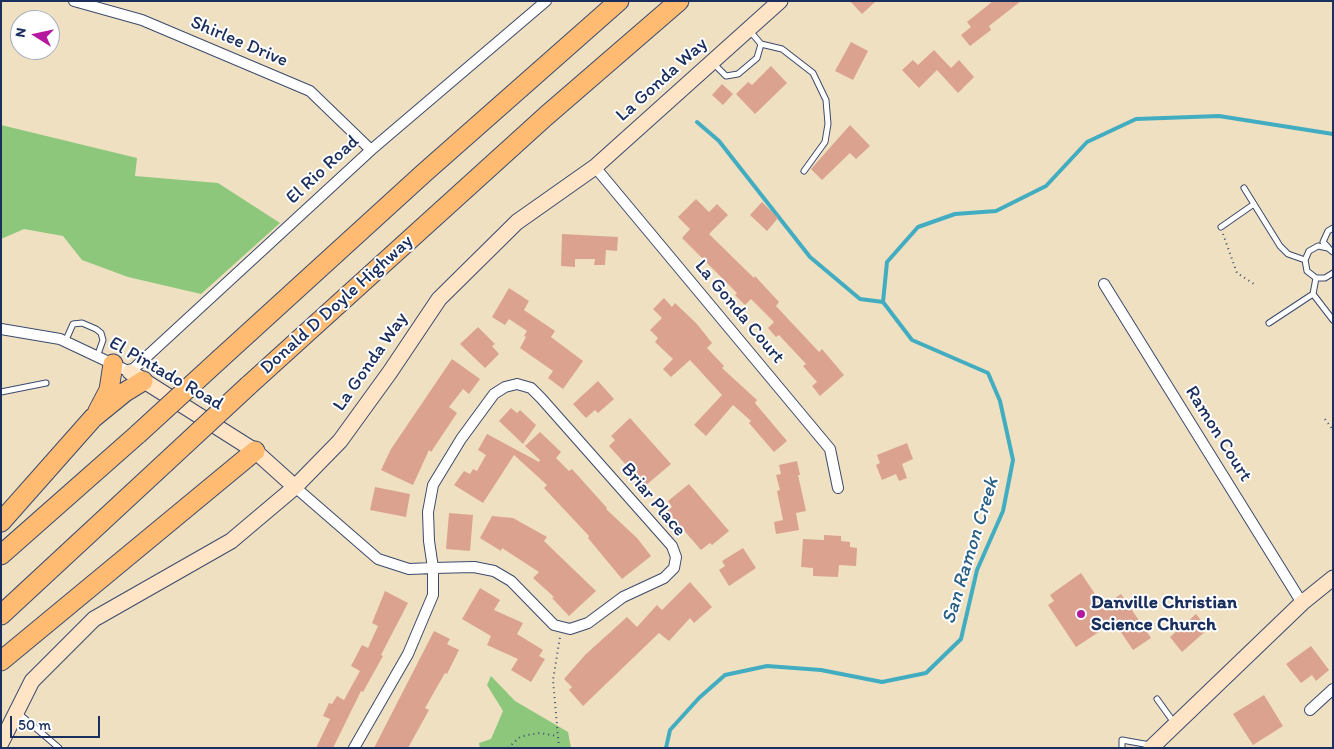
<!DOCTYPE html>
<style>
body{margin:0}
#map{position:relative;width:1334px;height:749px;overflow:hidden;background:#efe0c2;font-family:Itim,sans-serif}
canvas{display:block}
.frame{position:absolute;inset:0;border:2px solid #1b2f5e;pointer-events:none}
.north{position:absolute;left:10px;top:10px;width:50px;height:50px;box-sizing:border-box;background:#fff;border:1px solid #a4acbf;border-radius:50%;rotate:280deg;font-size:14px;font-weight:700;line-height:20px;text-align:center;color:#1b2f5e}
.north::after{content:'';display:block;margin:auto;width:18px;height:22px;background:#b5179e;clip-path:polygon(50% 0,100% 100%,50% 72%,0 100%)}
.scale{position:absolute;left:10px;top:716px;width:90px;height:22px;box-sizing:border-box;border:2px solid #1b2f5e;border-top:0;padding-left:6px;font-size:15px;line-height:18px;white-space:nowrap;color:#1b2f5e;-webkit-text-stroke:4px #fff;paint-order:stroke}
</style>
<div id="map">
<canvas width="1334" height="749"></canvas>
<div class="frame"></div>
<div class="north">N</div>
<div class="scale">50 m</div>
</div>
<script>
const c = document.querySelector('canvas').getContext('2d');
c.lineJoin = 'round';
function paint(path, color) {
  c.fillStyle = color;
  c.fill(path, 'evenodd');
}
function toPath(rows) {
  const path = new Path2D();
  for (const r of rows) {
    path.moveTo(r[0], r[1]);
    for (let i = 2; i < r.length; i += 2) path.lineTo(r[i], r[i + 1]);
  }
  return path;
}
function trace(path, color, width, dash) {
  c.strokeStyle = color;
  c.lineWidth = width;
  c.lineCap = dash ? 'butt' : 'round';
  c.setLineDash(dash || []);
  c.stroke(path);
}
function drawText(font, color, halo, rows, align = 'center') {
  c.font = font + ' Itim,sans-serif';
  c.lineWidth = 4;
  c.setLineDash([]);
  c.textBaseline = 'middle';
  c.strokeStyle = halo;
  c.fillStyle = color;
  for (const [text, x, y, turn = 0] of rows) {
    c.save();
    c.translate(x, y);
    c.rotate((+turn || 0) * Math.PI / 180);
    c.textAlign = isNaN(turn) ? turn : align;
    if (halo) c.strokeText(text, 0, 0);
    c.fillText(text, 0, 0);
    c.restore();
  }
}
const green = toPath([
 [1,125,137,158,135,176,218,183,280,223,201,294,128,277,82,260,63,236,24,229,1,239],
 [491,676,515,701,568,732,571,748,480,748,479,743,491,739,503,711,487,685]
]);
const stream = toPath([
 [697,122,719,141,810,257,860,299,883,302],
 [666,748,670,730,699,698,725,675,767,666,821,670,882,682,926,673,961,639,977,570,1003,511,1013,460,1000,401,988,373,912,340,883,302,887,262,918,227,955,214,996,211,1046,186,1087,142,1136,119,1219,116,1333,134]
]);
const building = toPath([
 [850,1,876,1,862,14],
 [993,1,1021,1,989,26,991,30,970,46,961,35,971,27,967,22],
 [851,42,868,51,853,80,835,71],
 [934,50,951,68,959,60,974,77,958,93,937,70,919,88,902,70,913,60,918,65],
 [771,66,787,83,755,114,736,94,748,82,752,85],
 [722,84,733,94,723,105,712,95],
 [850,125,870,146,856,159,850,153,822,180,811,169],
 [696,199,709,212,717,204,728,215,709,234,754,278,755,276,779,302,776,306,819,352,822,349,844,375,820,396,812,386,817,382,803,366,806,364,779,335,776,337,768,328,774,322,751,299,745,305,735,295,737,293,682,238,690,229,678,217],
 [762,202,778,218,767,231,750,215],
 [562,234,618,237,617,251,606,250,605,265,594,265,595,259,575,259,575,267,561,266],
 [509,288,529,301,524,310,555,331,551,337,583,361,563,389,548,378,553,371,520,348,526,337,524,336,527,331,509,319,505,325,492,317],
 [664,298,672,307,675,303,697,324,712,343,707,348,724,366,722,368,757,400,755,403,787,441,774,452,749,423,751,421,733,405,706,436,694,425,722,395,690,360,671,377,663,369,673,359,655,342,658,338,650,330,662,318,653,309],
 [478,327,495,344,492,346,499,354,485,368,460,344],
 [452,359,480,379,469,394,463,389,449,407,457,413,431,452,429,450,413,485,381,470,391,449],
 [598,381,614,399,598,413,595,410,586,418,573,404],
 [511,408,517,413,520,410,536,425,523,444,499,421],
 [630,418,671,464,645,486,609,446,615,440,611,436],
 [540,432,561,452,556,458,569,471,572,469,607,508,606,509,637,538,651,556,622,579,588,538,589,536,544,488,547,485,514,455,483,503,454,485,464,471,470,474,473,469,477,471,486,455,478,450,487,434,539,462,540,460,525,446],
 [907,443,913,459,902,464,907,478,899,481,896,474,882,480,876,465,880,463,877,455],
 [797,461,800,475,798,475,806,511,796,513,799,530,776,534,774,522,783,520,777,491,780,490,776,475,781,474,779,465],
 [689,484,729,531,712,545,710,543,701,550,667,511,672,507,668,501],
 [375,487,410,494,406,517,370,510],
 [449,513,473,515,470,551,446,549],
 [492,516,513,518,547,537,544,541,596,591,569,616,552,598,554,597,533,578,539,572,502,548,501,551,480,538],
 [824,535,841,536,841,541,850,542,850,547,857,548,856,566,839,565,838,577,813,576,813,568,801,567,803,539,824,540],
 [743,548,756,568,729,586,719,570,725,566,722,561],
 [1081,573,1103,606,1121,594,1151,638,1133,650,1114,622,1076,647,1048,605,1054,601,1050,595],
 [690,582,712,607,694,623,690,618,669,641,659,633,583,706,569,690,572,687,564,679,585,655,627,617,637,627,657,605,662,610],
 [480,588,500,600,494,610,523,623,517,634,543,650,539,656,545,659,531,682,511,670,518,659,487,645,491,636,462,619],
 [385,591,408,603,381,655,383,656,363,692,361,691,333,748,316,748,330,719,323,716,329,703,332,704,337,696,344,700,360,671,351,666,362,645,368,648,378,626,372,623],
 [1196,614,1208,629,1182,652,1170,637],
 [434,631,450,639,447,644,459,650,447,674,445,673,425,708,429,710,408,748,374,748],
 [1311,646,1329,670,1316,681,1312,675,1301,683,1286,664],
 [1264,695,1283,726,1253,745,1233,714]
]);
const path = toPath([
 [1223,234,1237,273,1254,284],
 [1325,419,1333,430],
 [508,748,520,737,527,735,540,733,557,736],
 [559,748,553,680,560,637]
]);
const lane = toPath([
 [761,44,782,49,813,73,826,100,828,124,825,142,804,171],
 [714,64,726,76,738,74,757,58,761,44,749,30],
 [1244,188,1280,246,1288,254,1305,260],
 [1221,227,1254,204],
 [1328,247,1323,242,1328,231,1333,228],
 [1333,252,1328,248,1318,246,1309,251,1305,260,1307,271,1316,278,1325,278,1333,273],
 [1316,278,1313,294,1333,320],
 [1269,323,1313,294],
 [65,342,73,324,82,323,96,329,101,333,103,340,97,357],
 [1,392,46,383],
 [1157,699,1175,724],
 [17,712,59,748],
 [1122,748,1122,740,1150,745]
]);
const street = toPath([
 [74,1,142,20,310,91,371,150],
 [595,167,830,449,838,488],
 [1104,284,1302,603],
 [1,329,60,339,130,372,371,150,546,1],
 [517,384,531,388,541,398,672,546,676,557,674,568,664,578,623,597,588,623,570,629,554,625,511,581,494,571,474,567,433,568,429,541,428,512,433,485,461,439,494,394,505,387,517,384],
 [295,487,378,559,409,569,433,568,433,595,408,654,354,748],
 [1310,710,1333,689]
]);
const secondary = toPath([
 [130,372,255,451,295,487],
 [1,743,32,681,94,619,231,541,295,487,340,441,390,372,439,299,517,222,595,167,780,1],
 [1151,748,1302,603,1333,578]
]);
const highway = toPath([
 [221,358,424,173,619,1],
 [248,386,546,116,679,1],
 [98,411,109,390,113,364],
 [1,522,93,418,125,392,143,381],
 [1,555,138,434],
 [1,615,165,463],
 [1,661,255,451]
]);
const highwayBridge = toPath([
 [138,434,221,358],
 [165,463,248,386]
]);
const markers = [
 [1081,614,5,"#b5179e"]
];
const streetNames = [
 ["Shirlee Drive",239,42,23],
 ["La Gonda Way",662,80,-42],
 ["El Rio Road",323,170,-43],
 ["Donald D Doyle Highway",337,305,-42],
 ["La Gonda Court",739,312,50],
 ["La Gonda Way",371,362,-55],
 ["El Pintado Road",166,374,30],
 ["Ramon Court",1218,434,58],
 ["Briar Place",653,500,50]
];
const poiNames = [
 ["Danville Christian",1091,603],
 ["Science Church",1091,625]
];
const waterNames = [
 ["San Ramon Creek",971,551,-73]
];
paint(green, '#8cc77b');
trace(stream, '#42adc1', 4);
paint(building, '#dba290');
trace(lane, '#3b4a6d', 7);
trace(street, '#3b4a6d', 12);
trace(secondary, '#3b4a6d', 17);
trace(highway, '#3b4a6d', 21);
trace(path, '#3b4a6d', 2, [1, 4]);
trace(lane, '#fff', 5);
trace(street, '#fff', 10);
trace(secondary, '#ffe4c6', 15);
trace(highway, '#ffbb71', 19);
trace(highwayBridge, '#3b4a6d', 21, []);
trace(highwayBridge, '#ffbb71', 19);
for (const [x, y, r, color] of markers) {
  const dot = new Path2D();
  dot.arc(x, y, r, 0, 2 * Math.PI);
  c.fillStyle = color;
  c.fill(dot);
  trace(dot, '#fff', 2);
}
drawText('19px', '#1b2f5e', '#fff', streetNames);
drawText('bold 19px', '#1b2f5e', '#fff', poiNames, 'left');
drawText('italic 20px', '#2b6186', '#fff', waterNames);
</script>
